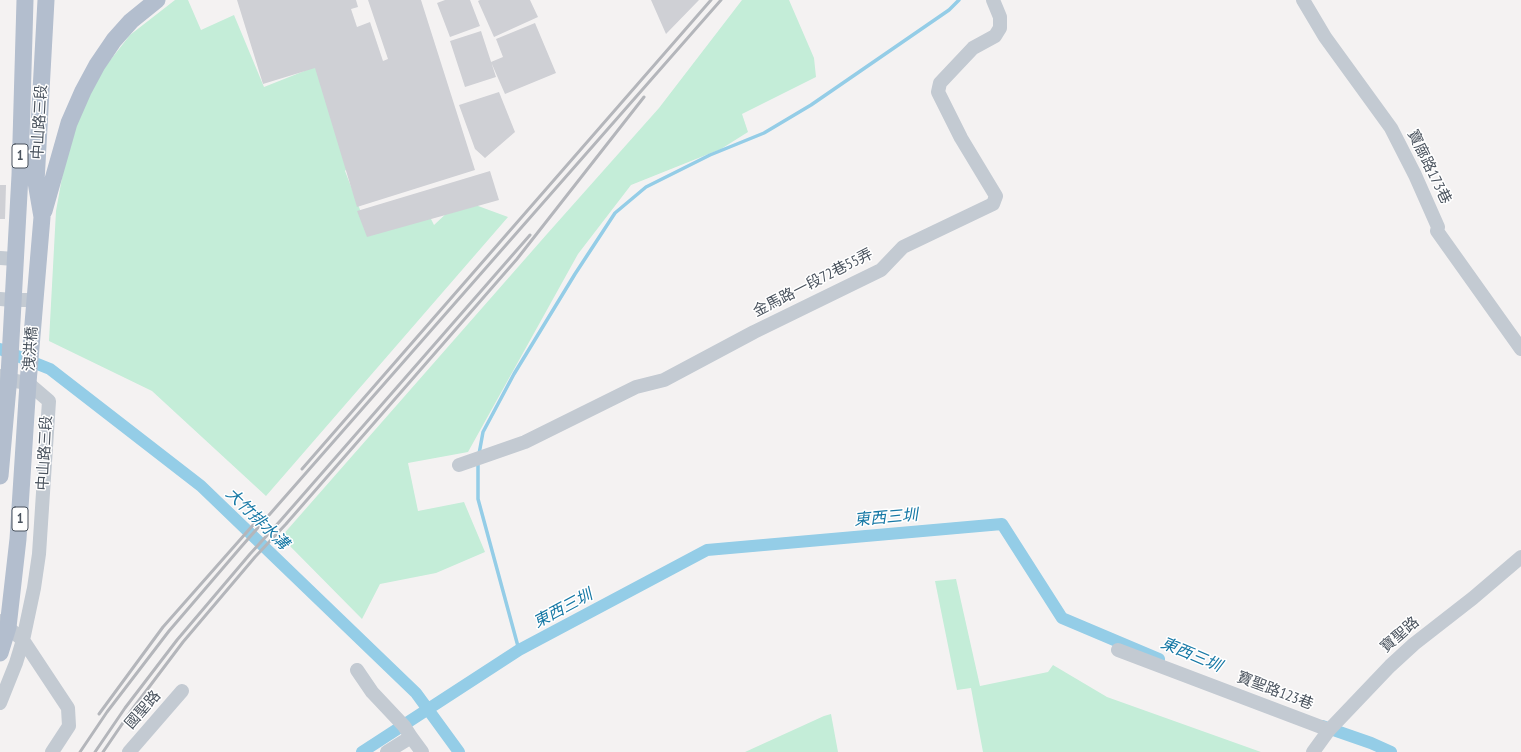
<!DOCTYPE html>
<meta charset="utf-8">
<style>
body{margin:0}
canvas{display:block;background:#f4f2f2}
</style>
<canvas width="1521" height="752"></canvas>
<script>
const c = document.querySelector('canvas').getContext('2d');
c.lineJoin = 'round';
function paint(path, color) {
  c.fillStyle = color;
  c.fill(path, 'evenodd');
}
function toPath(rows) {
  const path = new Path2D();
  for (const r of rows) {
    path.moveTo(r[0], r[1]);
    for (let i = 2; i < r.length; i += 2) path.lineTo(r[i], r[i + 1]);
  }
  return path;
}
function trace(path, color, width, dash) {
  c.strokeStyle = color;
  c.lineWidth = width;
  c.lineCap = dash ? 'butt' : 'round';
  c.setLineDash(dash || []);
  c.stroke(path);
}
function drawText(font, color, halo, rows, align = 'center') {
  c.font = font + ' "PT Sans Narrow","Noto Sans TC",sans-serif';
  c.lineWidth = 3;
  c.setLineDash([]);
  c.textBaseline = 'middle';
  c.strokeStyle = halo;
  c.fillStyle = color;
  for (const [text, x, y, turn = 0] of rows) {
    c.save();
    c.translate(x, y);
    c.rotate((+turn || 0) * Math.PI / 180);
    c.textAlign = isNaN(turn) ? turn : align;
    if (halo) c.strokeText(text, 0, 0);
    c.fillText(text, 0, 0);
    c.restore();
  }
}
const green = toPath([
 [175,0,188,0,201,30,234,15,264,87,322,64,354,160,345,171,364,220,430,217,434,225,449,211,470,203,508,217,266,496,152,391,49,341,56,211,67,150,90,86,130,35],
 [742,0,789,0,814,58,816,77,742,114,748,132,721,149,631,185,578,254,468,452,408,463,418,511,464,502,485,552,436,573,380,584,362,619,281,537,547,234,659,108],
 [956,579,980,686,1048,672,1053,665,1107,697,1261,752,983,752,971,688,957,690,935,581],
 [831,714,838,752,745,752,824,716]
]);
const stream = toPath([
 [479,454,483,432,514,374,575,274,615,213,646,187,710,155,764,133,811,105,949,10,959,0],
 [478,462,478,499,519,650]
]);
const canal = toPath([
 [0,349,50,369,201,486,416,693,459,752],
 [1322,726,1371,743,1391,752],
 [362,752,519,650,707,550,1002,524,1062,618,1159,659]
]);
const building = toPath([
 [237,0,356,0,358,7,351,9,357,27,370,22,383,61,388,59,368,0,421,0,475,170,357,207,315,68,263,84],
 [445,0,470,0,480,26,450,37,437,3],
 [480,0,530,0,538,17,494,37,478,1],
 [651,0,699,0,666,34],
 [535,23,556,73,505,94,491,62,503,57,496,39],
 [481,31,496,77,465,87,450,41],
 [499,92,515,132,485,158,475,149,459,105],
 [490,171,499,200,367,237,357,211],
 [0,185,6,185,5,219,0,219]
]);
const minor = toPath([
 [1303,0,1325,37,1391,128,1415,175,1438,227,1437,231,1521,349],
 [0,258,15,259],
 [0,299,12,300,34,300],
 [0,376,9,380,28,383,49,401,39,554,34,588,23,640,16,663,0,703],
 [459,465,525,442,636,387,664,380,754,332,881,270,903,247,993,204,996,196,961,138,938,92,940,83,973,48,995,36,1000,28,1000,17,993,0],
 [0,621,23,640,68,708,69,726,52,752],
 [1118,650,1329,730],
 [357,670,372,692,404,726,411,737,422,752],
 [129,752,182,691],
 [387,752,411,737],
 [1313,752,1329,730,1390,666,1414,644,1473,598,1521,557]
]);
const major = toPath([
 [44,211,69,123,83,91,97,65,114,40,131,21,157,0],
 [0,476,9,376,20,175,25,0],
 [0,653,8,627,18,539,28,383,42,217,36,182,46,0]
]);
const rail = toPath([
 [302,469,711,0],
 [99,714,163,627,261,516],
 [80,752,107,712,169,631,241,547,721,0],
 [95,752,125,708,177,640,250,554,281,520,530,235],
 [103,752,131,711,183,642,255,557,286,524,517,259,644,97]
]);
const shields = [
 [20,156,16],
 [20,519,16]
];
const shieldNames = [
 ["1",20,156],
 ["1",20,519]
];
const streetNames = [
 ["中山路三段",40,122,-87],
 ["寶廍路173巷",1429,167,64],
 ["金馬路一段72巷55弄",813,283,-27],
 ["洩洪橋",31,349,-86],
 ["中山路三段",45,453,-87],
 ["寶聖路",1400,635,-41],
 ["寶聖路123巷",1275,691,21],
 ["國聖路",143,710,-49]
];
const waterNames = [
 ["東西三圳",886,518,-5],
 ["大竹排水溝",257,519,44],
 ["東西三圳",563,609,-28],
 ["東西三圳",1191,655,23]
];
paint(green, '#c4edd8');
trace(stream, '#94cde7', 3.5);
trace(canal, '#94cde7', 12);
paint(building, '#cfd0d5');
trace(minor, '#c3cad2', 14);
trace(major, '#b3bece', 17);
trace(rail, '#b4b6bb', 3);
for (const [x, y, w] of shields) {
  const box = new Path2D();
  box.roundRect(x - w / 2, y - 12, w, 24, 3);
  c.fillStyle = '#fff';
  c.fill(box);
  trace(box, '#4a535e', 1);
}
drawText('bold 14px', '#4a535e', null, shieldNames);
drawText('15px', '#4a535e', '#fff', streetNames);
drawText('italic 16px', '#1678a5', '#fff', waterNames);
</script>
